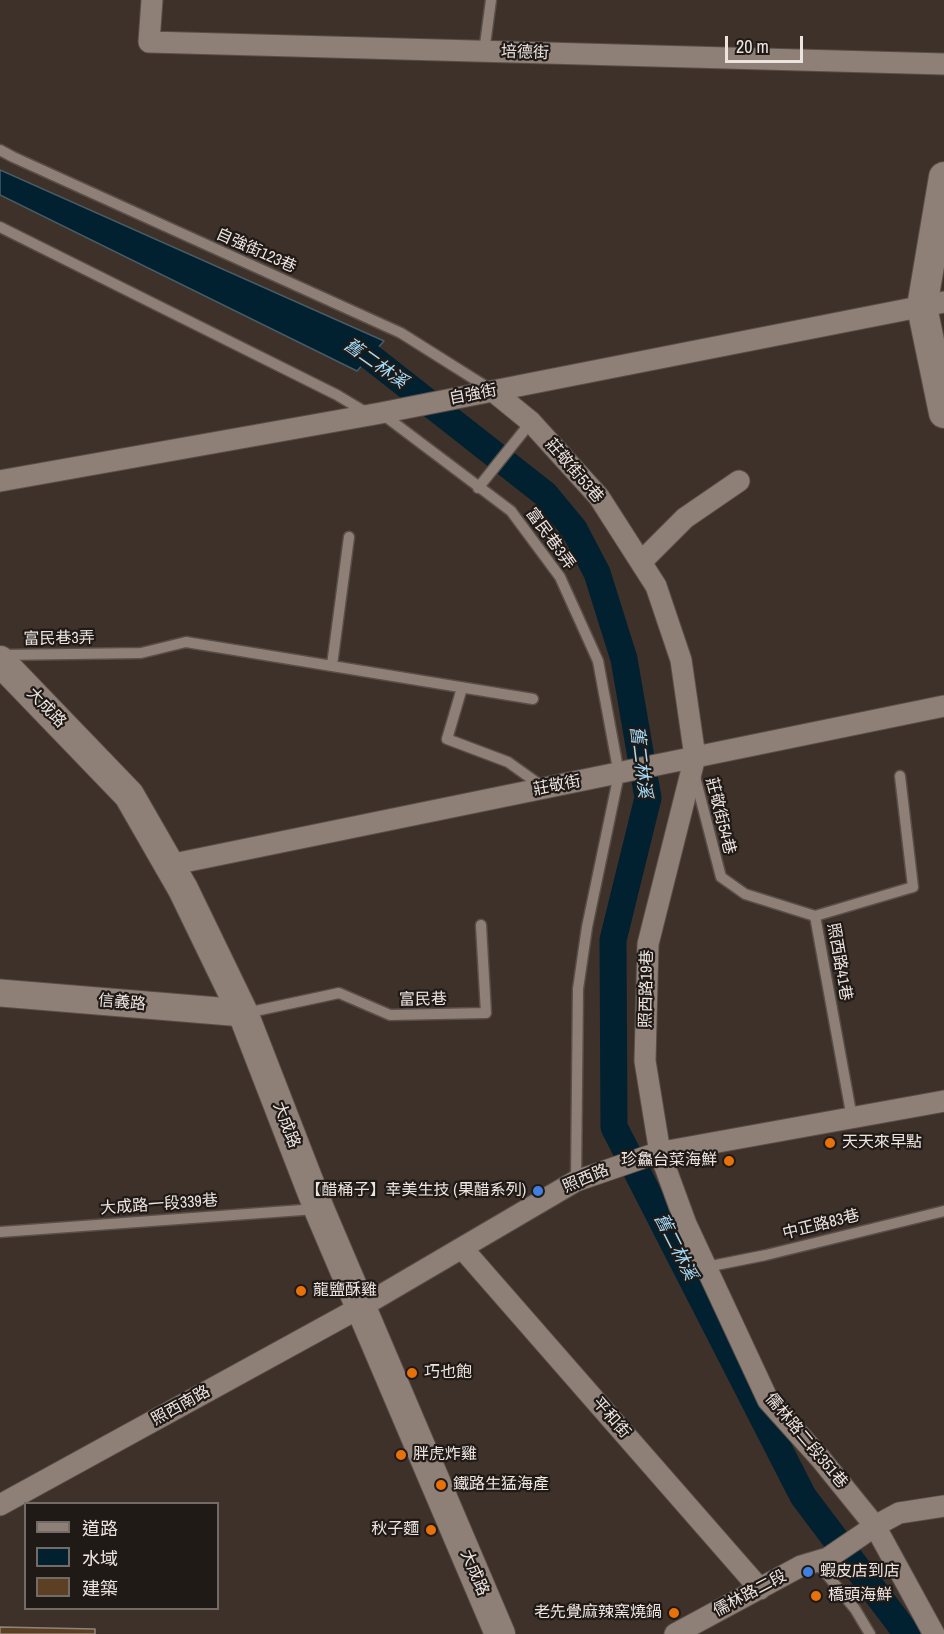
<!DOCTYPE html>
<meta charset="utf-8">
<style>
body{margin:0}
#map{position:relative;width:944px;height:1634px;overflow:hidden;background:#3e312a;font-family:"Archivo Narrow","Noto Sans TC",sans-serif}
canvas{display:block}
.legend{position:absolute;left:24px;top:1502px;width:195px;height:108px;box-sizing:border-box;background:#201a17;border:2px solid #726b67;margin:0;padding:8px 10px;list-style:none;font-size:18px;color:#ede4e0}
.legend li{display:flex;align-items:center;gap:12px;height:30px}
.legend b{width:30px;border:2px solid #726b67}
.scale{position:absolute;left:725px;top:36px;width:78px;height:27px;box-sizing:border-box;border:3px solid #ede4e0;border-top:0;padding-left:8px;font-size:18px;line-height:21px;white-space:nowrap;color:#ede4e0;-webkit-text-stroke:4px #201a17;paint-order:stroke}
</style>
<div id="map">
<canvas width="944" height="1634"></canvas>
<ul class="legend">
<li><b style="height:8px;background:#8e7f77"></b>道路</li>
<li><b style="height:16px;background:#012130"></b>水域</li>
<li><b style="height:16px;background:#5d3f24"></b>建築</li>
</ul>
<div class="scale">20 m</div>
</div>
<script>
const c = document.querySelector('canvas').getContext('2d');
c.lineJoin = 'round';
function paint(path, color) {
  c.fillStyle = color;
  c.fill(path, 'evenodd');
}
function toPath(rows) {
  const path = new Path2D();
  for (const r of rows) {
    path.moveTo(r[0], r[1]);
    for (let i = 2; i < r.length; i += 2) path.lineTo(r[i], r[i + 1]);
  }
  return path;
}
function trace(path, color, width, dash) {
  c.strokeStyle = color;
  c.lineWidth = width;
  c.lineCap = dash ? 'butt' : 'round';
  c.setLineDash(dash || []);
  c.stroke(path);
}
function drawText(font, color, halo, rows, align = 'center') {
  c.font = font + ' "Archivo Narrow","Noto Sans TC",sans-serif';
  c.lineWidth = 4.5;
  c.setLineDash([]);
  c.textBaseline = 'middle';
  c.strokeStyle = halo;
  c.fillStyle = color;
  for (const [text, x, y, turn = 0] of rows) {
    c.save();
    c.translate(x, y);
    c.rotate((+turn || 0) * Math.PI / 180);
    c.textAlign = isNaN(turn) ? turn : align;
    if (halo) c.strokeText(text, 0, 0);
    c.fillText(text, 0, 0);
    c.restore();
  }
}
const water = toPath([
 [0,170,384,341,357,371,0,195,0,170]
]);
const canal = toPath([
 [339,339,359,348,545,494,574,529,597,573,624,659,648,798,613,940,614,1127,803,1496,907,1634]
]);
const building = toPath([
 [0,1627,95,1629,95,1634,0,1634,0,1627]
]);
const service = toPath([
 [484,52,491,0],
 [0,150,13,157,401,333,490,389],
 [0,227,337,395,367,413],
 [381,413,511,511,560,577,598,661,619,774,587,927,578,989,576,1181],
 [478,488,531,422],
 [0,655,141,653,186,642,533,699],
 [332,665,349,537],
 [462,688,447,739,508,762,543,787],
 [695,777,721,877,745,894,815,916],
 [246,1013,339,993,390,1015,486,1013,481,925],
 [852,1118,815,916,913,887,900,776],
 [0,1232,316,1209],
 [706,1267,766,1255,944,1211],
 [816,1561,855,1609,870,1634]
]);
const minor = toPath([
 [152,0,149,42,944,64],
 [493,391,531,422,599,497,656,586,681,660,695,757,648,944,645,1061,660,1153,686,1224,768,1400,820,1458,875,1526,934,1634],
 [0,481,381,413,944,302],
 [641,562,685,518,739,481],
 [169,865,944,706],
 [462,1248,760,1589],
 [0,1505,361,1307,576,1181,657,1153,944,1101],
 [675,1634,801,1566,828,1558,875,1526,899,1513,944,1506]
]);
const tertiary = toPath([
 [0,993,243,1013]
]);
const secondary = toPath([
 [944,177,922,307,944,413],
 [0,661,129,795,183,889,243,1013,319,1209,500,1634]
]);
const markers = [
 [830,1143,6,"#e8710a"],
 [729,1161,6,"#e8710a"],
 [538,1191,6,"#3f7fe0"],
 [301,1291,6,"#e8710a"],
 [412,1373,6,"#e8710a"],
 [401,1455,6,"#e8710a"],
 [441,1485,6,"#e8710a"],
 [431,1530,6,"#e8710a"],
 [808,1572,6,"#3f7fe0"],
 [816,1596,6,"#e8710a"],
 [674,1613,6,"#e8710a"]
];
const streetNames = [
 ["培德街",525,53,2],
 ["自強街123巷",256,251,24],
 ["自強街",473,395,-11],
 ["莊敬街53巷",574,471,49],
 ["富民巷3弄",550,539,54],
 ["富民巷3弄",59,639,-1],
 ["大成路",46,708,46],
 ["莊敬街",557,786,-11],
 ["莊敬街54巷",720,816,76],
 ["照西路41巷",839,962,80],
 ["照西路19巷",647,989,-89],
 ["富民巷",423,1000,-1],
 ["信義路",122,1003,5],
 ["大成路",286,1125,69],
 ["照西路",586,1179,-23],
 ["大成路一段339巷",159,1205,-4],
 ["中正路83巷",821,1225,-14],
 ["照西南路",181,1406,-29],
 ["平和街",611,1418,49],
 ["儒林路二段351巷",806,1441,50],
 ["大成路",474,1573,67],
 ["儒林路二段",750,1594,-28]
];
const poiNames = [
 ["天天來早點",842,1143],
 ["珍鱻台菜海鮮",717,1161,"right"],
 ["【醋桶子】幸美生技 (果醋系列)",526,1191,"right"],
 ["龍鹽酥雞",313,1291],
 ["巧也飽",424,1373],
 ["胖虎炸雞",413,1455],
 ["鐵路生猛海產",453,1485],
 ["秋子麵",419,1530,"right"],
 ["蝦皮店到店",820,1572],
 ["橋頭海鮮",828,1596],
 ["老先覺麻辣窯燒鍋",662,1613,"right"]
];
const waterNames = [
 ["舊二林溪",375,364,35],
 ["舊二林溪",640,762,83],
 ["舊二林溪",675,1247,63]
];
paint(water, '#012130');
trace(water, '#485c65', 1.5);
trace(canal, '#012130', 27);
paint(building, '#5d3f24');
trace(building, '#918479', 1.5);
trace(service, '#594e48', 13);
trace(minor, '#594e48', 23);
trace(tertiary, '#594e48', 29);
trace(secondary, '#594e48', 32);
trace(service, '#8e7f77', 10);
trace(minor, '#8e7f77', 21);
trace(tertiary, '#8e7f77', 27);
trace(secondary, '#8e7f77', 30);
for (const [x, y, r, color] of markers) {
  const dot = new Path2D();
  dot.arc(x, y, r, 0, 2 * Math.PI);
  c.fillStyle = color;
  c.fill(dot);
  trace(dot, '#201a17', 2);
}
drawText('16px', '#ede4e0', '#201a17', streetNames);
drawText('16px', '#ede4e0', '#201a17', poiNames, 'left');
drawText('italic 18px', '#a3dbf9', '#201a17', waterNames);
</script>
